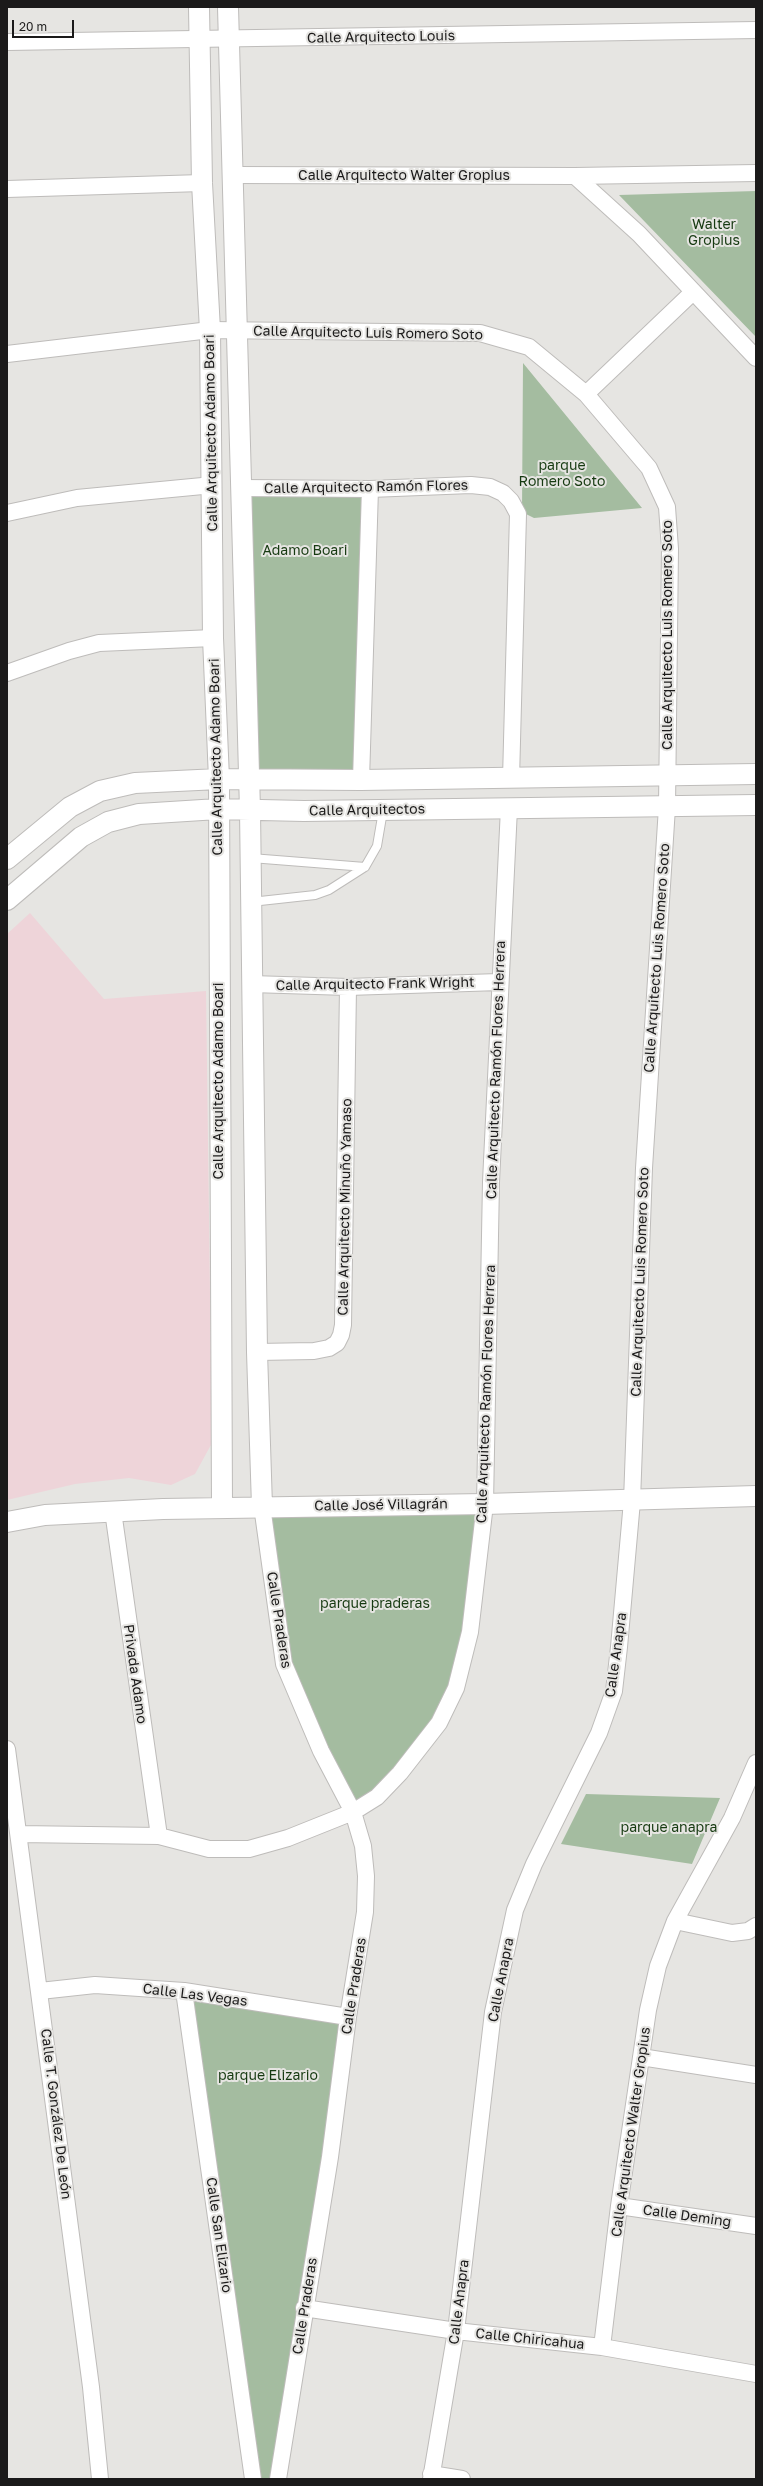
<!DOCTYPE html>
<meta charset="utf-8">
<style>
body{margin:0}
#map{position:relative;width:763px;height:2486px;overflow:hidden;background:#e6e5e2;font-family:"Golos Text",sans-serif}
canvas{display:block}
.frame{position:absolute;inset:0;border:8px solid #1b1a1a;pointer-events:none}
.scale{position:absolute;left:12px;top:20px;width:62px;height:18px;box-sizing:border-box;border:2px solid #1b1a1a;border-top:0;padding-left:5px;font-size:12px;line-height:14px;white-space:nowrap;color:#1b1a1a;-webkit-text-stroke:3px #e6e5e2;paint-order:stroke}
</style>
<div id="map">
<canvas width="763" height="2486"></canvas>
<div class="frame"></div>
<div class="scale">20 m</div>
</div>
<script>
const c = document.querySelector('canvas').getContext('2d');
c.lineJoin = 'round';
function paint(path, color) {
  c.fillStyle = color;
  c.fill(path, 'evenodd');
}
function toPath(rows) {
  const path = new Path2D();
  for (const r of rows) {
    path.moveTo(r[0], r[1]);
    for (let i = 2; i < r.length; i += 2) path.lineTo(r[i], r[i + 1]);
  }
  return path;
}
function trace(path, color, width, dash) {
  c.strokeStyle = color;
  c.lineWidth = width;
  c.lineCap = dash ? 'butt' : 'round';
  c.setLineDash(dash || []);
  c.stroke(path);
}
function drawText(font, color, halo, rows, align = 'center') {
  c.font = font + ' "Golos Text",sans-serif';
  c.lineWidth = 4;
  c.setLineDash([]);
  c.textBaseline = 'middle';
  c.strokeStyle = halo;
  c.fillStyle = color;
  for (const [text, x, y, turn = 0] of rows) {
    c.save();
    c.translate(x, y);
    c.rotate((+turn || 0) * Math.PI / 180);
    c.textAlign = isNaN(turn) ? turn : align;
    if (halo) c.strokeText(text, 0, 0);
    c.fillText(text, 0, 0);
    c.restore();
  }
}
const education = toPath([
 [30,913,104,999,206,991,212,1443,195,1474,171,1485,129,1478,75,1484,7,1500,7,934]
]);
const green = toPath([
 [756,191,756,337,619,195],
 [523,363,642,508,534,518,522,512],
 [241,488,370,489,361,780,248,780],
 [485,1504,470,1632,439,1723,353,1812,284,1664,262,1507],
 [586,1794,720,1798,692,1864,561,1844],
 [184,1991,348,2017,278,2479,253,2479]
]);
const service = toPath([
 [251,858,365,867],
 [251,902,315,895,329,890,365,867,377,846,383,811]
]);
const minor = toPath([
 [7,42,756,30],
 [234,175,575,176,639,234,756,358],
 [575,176,756,173],
 [7,189,202,183],
 [7,354,210,330,480,333,529,347,586,394,649,468,667,507,670,549,667,807,644,1168,632,1501,619,1647,614,1691,599,1733,534,1864,515,1910,493,2012,456,2331,431,2479],
 [586,394,693,292],
 [241,488,370,489,471,485,490,487,503,493,511,501,518,514,511,779],
 [7,513,77,498,213,485],
 [7,673,69,651,99,643,213,638],
 [361,780,370,489],
 [251,984,348,987,499,982],
 [257,1352,314,1351,329,1348,337,1343,341,1335,343,1325,348,987],
 [262,1506,284,1664,321,1751,353,1812,363,1846,366,1876,365,1912,348,2017,330,2157,278,2479],
 [113,1511,159,1836],
 [7,1749,91,2387,100,2479],
 [19,1834,159,1836,209,1849,249,1849,288,1838,353,1812,377,1797,400,1773,439,1723,456,1688,470,1632,485,1504,491,1182,509,808],
 [675,1921,732,1933,748,1931,756,1926],
 [40,1991,95,1985,184,1991,348,2017],
 [184,1991,253,2479],
 [641,2057,756,2075],
 [619,2206,756,2226],
 [304,2308,456,2331,602,2347,756,2374],
 [602,2347,619,2206,648,2010,658,1966,675,1921,732,1818,756,1763],
 [431,2474,462,2479]
]);
const tertiary = toPath([
 [199,7,202,183,210,330,213,638,219,779,222,1507],
 [228,7,250,810,257,1352,262,1506],
 [7,859,70,807,100,791,135,783,219,779,361,780,756,774],
 [7,900,81,837,108,822,139,814,218,809,304,811,756,805],
 [7,1522,45,1515,163,1509,485,1504,756,1496]
]);
const streetNames = [
 ["Calle Arquitecto Louis",381,37,-1],
 ["Calle Arquitecto Walter Gropius",404,176],
 ["Calle Arquitecto Luis Romero Soto",368,333,1],
 ["Calle Arquitecto Adamo Boari",211,433,-91],
 ["Calle Arquitecto Ramón Flores",366,487,-1],
 ["Calle Arquitecto Luis Romero Soto",668,635,-90],
 ["Calle Arquitecto Adamo Boari",216,757,-91],
 ["Calle Arquitectos",367,810,-1],
 ["Calle Arquitecto Luis Romero Soto",657,958,-86],
 ["Calle Arquitecto Frank Wright",375,984,-1],
 ["Calle Arquitecto Ramón Flores Herrera",496,1070,-88],
 ["Calle Arquitecto Adamo Boari",219,1081,-90],
 ["Calle Arquitecto Minuño Yamaso",345,1207,-89],
 ["Calle Arquitecto Luis Romero Soto",640,1282,-88],
 ["Calle Arquitecto Ramón Flores Herrera",486,1394,-88],
 ["Calle José Villagrán",381,1505,-1],
 ["Calle Praderas",279,1620,81],
 ["Calle Anapra",616,1655,-82],
 ["Privada Adamo",135,1674,82],
 ["Calle Anapra",501,1980,-79],
 ["Calle Praderas",354,1986,-81],
 ["Calle Las Vegas",195,1995,7],
 ["Calle T. González De León",56,2114,83],
 ["Calle Arquitecto Walter Gropius",631,2132,-82],
 ["Calle Deming",687,2216,8],
 ["Calle San Elizario",219,2235,82],
 ["Calle Anapra",459,2302,-83],
 ["Calle Praderas",305,2306,-81],
 ["Calle Chiricahua",530,2339,6]
];
const parkNames = [
 ["Walter",714,225],
 ["Gropius",714,241],
 ["parque",562,466],
 ["Romero Soto",562,482],
 ["Adamo Boari",305,551],
 ["parque praderas",375,1604],
 ["parque anapra",669,1828],
 ["parque Elizario",268,2076]
];
paint(education, '#eed4d9');
paint(green, '#a4bca0');
trace(service, '#bebcba', 10);
trace(minor, '#bebcba', 18);
trace(tertiary, '#bebcba', 22);
trace(service, '#fff', 8);
trace(minor, '#fff', 16);
trace(tertiary, '#fff', 20);
drawText('14px', '#1b1a1a', '#e6e5e2', streetNames);
drawText('14px', '#163a11', '#e6e5e2', parkNames);
</script>
